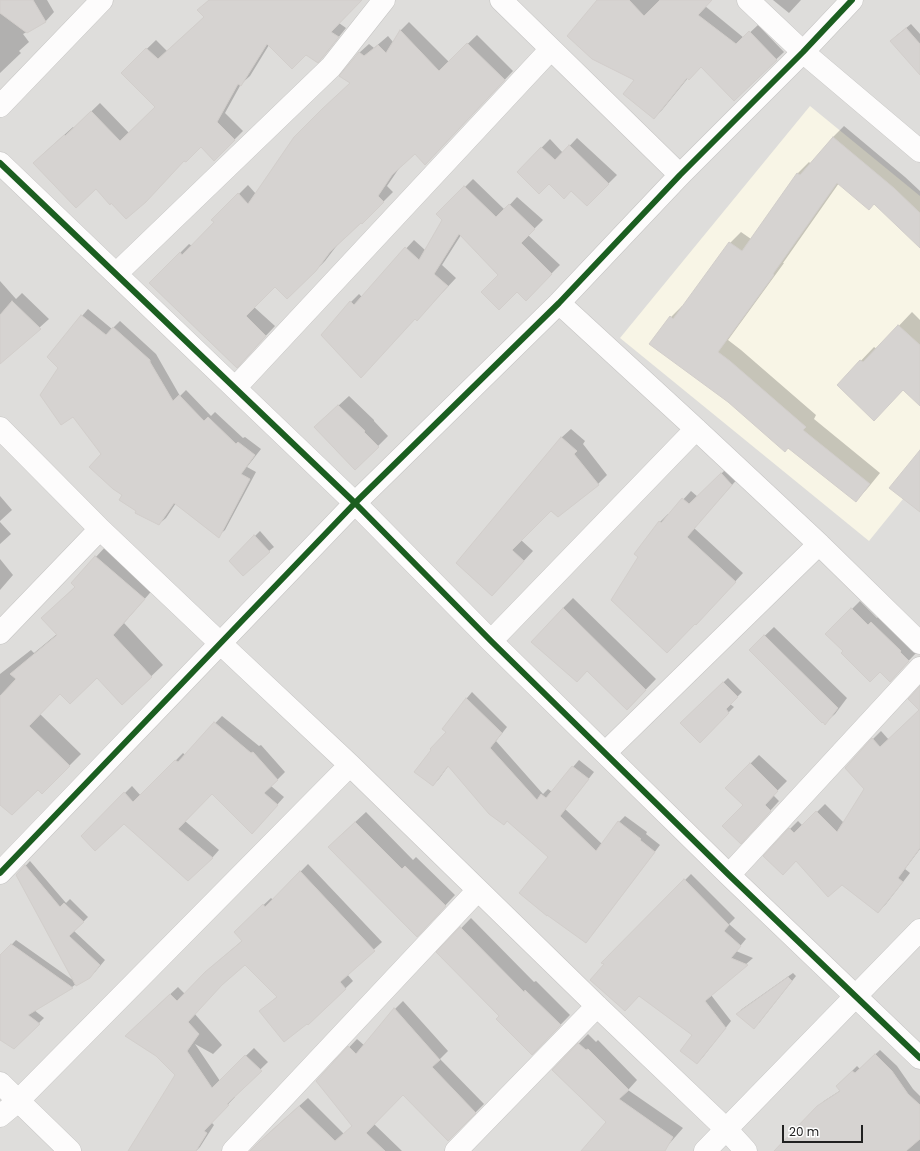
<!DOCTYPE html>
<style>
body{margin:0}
#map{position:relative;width:920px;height:1151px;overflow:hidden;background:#efedea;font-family:Poppins,sans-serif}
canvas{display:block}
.scale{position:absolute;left:782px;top:1125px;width:81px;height:18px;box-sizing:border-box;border:2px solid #212121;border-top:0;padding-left:5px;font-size:12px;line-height:14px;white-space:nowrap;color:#212121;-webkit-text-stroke:3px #fff;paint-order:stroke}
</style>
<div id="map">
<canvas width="920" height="1151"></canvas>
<div class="scale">20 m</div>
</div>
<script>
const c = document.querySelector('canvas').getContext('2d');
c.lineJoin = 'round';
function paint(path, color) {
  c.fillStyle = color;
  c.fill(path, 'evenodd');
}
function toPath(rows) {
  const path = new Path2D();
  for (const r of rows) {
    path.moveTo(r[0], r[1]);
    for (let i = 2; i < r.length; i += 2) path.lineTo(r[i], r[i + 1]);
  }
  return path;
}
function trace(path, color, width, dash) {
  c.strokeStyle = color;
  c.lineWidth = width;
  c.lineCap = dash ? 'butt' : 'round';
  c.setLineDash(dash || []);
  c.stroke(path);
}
const residential = toPath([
 [0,0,920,0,920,1151,0,1151]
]);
const education = toPath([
 [810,106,920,196,920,478,869,541,620,338]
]);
const shadow = toPath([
 [0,0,47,0,54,12,45,22,23,34,29,42,19,51,21,53,0,73],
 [209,0,361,0,339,23,346,28,326,53,306,54,269,45,250,76,241,84,225,113,243,131,214,160,201,146,184,159,96,188,43,154,73,127,74,128,100,103,129,133,156,107,122,73,156,40,167,51,205,17,199,10],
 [599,0,711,0,705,6,744,38,758,25,784,52,734,99,702,66,688,78,662,110,654,118],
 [773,0,801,0,789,13],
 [409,22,449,62,477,35,513,71,434,155,415,153,400,167,387,186,393,192,362,223,361,222,338,244,325,261,316,270,275,285,254,307,275,326,246,357,150,283,189,244,192,246,215,222,213,220,248,185,256,194,351,82,359,53,369,44,374,48,388,36,393,42,400,31],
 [911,24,920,34,920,61,896,36],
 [844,126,905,177,920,191,920,247,875,203,839,183,783,263,784,263,728,340,741,350,816,415,814,419,880,473,867,489,856,500,671,317,682,306,683,307,730,243,741,232,751,239,798,173,809,162,811,164,833,137],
 [577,138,617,175,587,205,571,190,518,172,550,139,563,153],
 [473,179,505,210,517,197,543,220,528,235,560,265,526,299,499,275,461,235,442,265,456,278,424,312,415,318,369,368,351,302,359,294,362,297,414,240,425,250,443,220,438,214],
 [0,281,16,299,22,293,49,319,0,363],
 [88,309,112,329,120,321,156,354,180,396,186,390,211,416,215,412,243,438,245,437,261,449,247,467,256,472,225,530,218,536,176,503,166,518,159,524,138,511,124,494,102,454,60,368,48,356],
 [912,312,920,320,920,405,903,389,838,385,874,347,877,349],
 [349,396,374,420,374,421,388,436,378,446,326,417],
 [571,429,585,441,583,444,607,475,598,484,551,509,521,540,533,551,492,595,561,438],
 [729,466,740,476,694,528,743,573,704,615,660,522,668,514,669,515,691,491,698,497],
 [0,496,12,510,0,521],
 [0,522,11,534,0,544],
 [260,531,274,547,269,551,230,561],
 [107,545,155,587,124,623,163,665,122,704,97,676,60,693,40,714,81,754,42,793,38,789,0,804,0,674,31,650,34,653,57,634,43,618,76,586,72,583],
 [0,559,13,575,0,590],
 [573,598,656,679,627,709,563,608],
 [860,601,877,618,880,615,917,652,898,672,880,670,844,651,827,634],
 [774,627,847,698,835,714,825,723,750,650],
 [728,678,742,692,730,704,734,707,700,741,682,723],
 [472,692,507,727,496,741,543,794,548,789,552,792,579,760,594,772,565,809,602,844,619,822,625,816,647,832,646,834,660,845,591,936,550,857,508,820,504,824,449,765,439,779,433,785,448,732,443,729,467,698],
 [920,710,920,849,905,869,910,873,886,904,878,912,842,883,796,859,790,829,798,821,803,826,825,804,844,823,865,789,873,739,881,731,889,740],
 [222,716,259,746,261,745,285,772,271,786,284,797,252,833,212,793,185,821,219,850,212,858,124,823,82,836,132,786,141,796,183,753,185,755],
 [759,755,787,781,773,795,779,801,750,833,744,805,726,788],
 [366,812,413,860,416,857,455,895,427,925,339,837],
 [30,861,66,903,70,899,88,917,74,931,105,960,95,972,76,984,72,987,34,1010,44,1018,19,1043,0,1029,0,957,16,940,74,981,17,875],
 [308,864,382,942,347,974,353,981,308,1024,261,1011,278,996,245,963,224,982,194,1013,222,1045,213,1054,195,1044,220,1081,254,1048,268,1062,233,1096,235,1097,211,1122,214,1125,200,1147,196,1151,187,1151,176,1074,153,1010,178,987,185,994,214,965,243,940,235,932,271,898,273,900],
 [691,874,735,918,729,924,746,939,736,951,753,958,711,995,731,1021,703,1057,697,1063,694,1035,605,964,603,963],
 [471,918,534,982,536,981,570,1015,532,1054,500,1016,438,952],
 [793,973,796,976,759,1023,737,1014,742,1009],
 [403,1001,448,1051,440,1059,484,1104,448,1140,403,1094,374,1124,402,1151,252,1151,269,1133,308,1098,344,1134,353,1126,317,1081,357,1039,365,1046,395,1009],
 [588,1034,596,1042,598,1040,637,1080,628,1090,683,1128,663,1151,582,1151,607,1122,553,1070],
 [880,1050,897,1066,913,1089,920,1096,920,1151,788,1151,781,1145,824,1101,841,1090,837,1086,857,1066,860,1069]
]);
const building = toPath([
 [0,0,33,0,46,22,27,33,0,13,0,0],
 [209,0,362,0,331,32,339,37,318,63,306,55,292,69,267,44,241,86,238,84,217,122,235,140,214,161,201,147,186,162,184,161,146,202,126,219,111,203,110,205,96,189,76,208,33,163,64,135,65,136,91,111,120,141,155,107,121,73,146,48,158,59,204,17,197,10,209,0],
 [597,0,629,0,644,16,660,0,712,0,698,15,736,44,749,31,777,60,734,101,701,67,689,80,687,78,654,119,623,94,634,80,592,59,567,36,597,0],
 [906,28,920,44,920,75,890,41,906,28],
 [400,30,439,71,467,43,505,80,425,165,415,154,392,175,378,196,384,202,362,224,361,223,330,252,316,271,287,299,275,287,246,316,266,336,237,368,149,283,180,252,182,255,214,222,211,220,238,193,248,204,294,137,322,109,350,83,339,76,359,52,364,56,378,45,386,53,400,30],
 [833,137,894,188,920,213,920,248,874,204,869,210,837,183,773,274,774,275,718,352,730,361,806,427,803,430,870,484,856,502,788,448,785,452,728,402,649,344,670,316,673,319,729,242,742,251,797,173,800,175,833,137],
 [569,145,609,184,587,206,571,191,564,199,549,184,539,194,517,172,541,147,555,160,569,145],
 [464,186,496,217,509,204,535,229,521,243,552,274,526,301,517,292,499,310,481,292,498,275,459,234,434,274,448,286,417,321,415,319,361,378,321,335,350,301,354,305,405,247,419,260,442,220,436,214,464,186],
 [12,301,41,329,0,364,0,315,12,301],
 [81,315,106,335,113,327,150,360,150,362,173,401,179,395,204,421,208,417,236,444,238,442,255,455,241,474,250,479,219,538,174,503,159,525,135,513,136,511,119,500,122,495,113,489,89,467,101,454,73,417,61,425,40,395,58,368,47,357,81,315],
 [898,325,920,345,920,406,903,390,874,421,837,385,860,360,863,362,898,325],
 [338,405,365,431,364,432,379,447,355,470,314,427,338,405],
 [561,437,577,451,574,454,599,485,558,517,551,511,512,550,524,561,492,596,456,563,561,437],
 [920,450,920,512,889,488,920,450],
 [721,473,732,485,687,537,736,582,696,625,695,624,667,653,611,600,638,557,634,554,659,521,661,523,682,498,689,504,721,473],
 [254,535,270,552,243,576,229,561,254,535],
 [95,556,145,599,113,635,152,677,122,705,97,678,70,704,60,694,29,726,70,766,42,794,38,790,12,815,0,805,0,696,16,679,10,674,57,635,41,618,75,587,71,583,95,556],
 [563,608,646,690,627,710,587,671,577,682,531,642,563,608],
 [851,608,868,625,871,622,901,651,900,652,909,661,890,682,880,672,870,682,841,653,843,651,825,634,851,608],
 [764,635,838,708,825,725,823,722,822,723,749,650,764,635],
 [723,682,738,697,726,709,729,713,700,743,680,723,723,682],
 [920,686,920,848,898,878,903,882,878,913,842,885,828,897,796,861,783,875,763,856,789,828,794,833,816,811,837,832,864,789,845,768,872,738,880,747,919,710,908,699,920,686],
 [466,698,502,733,490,748,537,800,541,794,546,798,572,766,589,779,560,816,596,851,618,821,641,839,640,840,655,852,586,943,547,915,547,916,519,893,548,857,507,821,504,825,489,814,448,766,433,786,414,772,431,750,430,749,446,732,442,729,466,698],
 [214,722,251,753,253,752,278,780,264,793,278,805,252,834,212,794,178,829,213,858,188,881,124,824,95,851,81,836,124,792,133,802,175,760,178,762,214,722],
 [750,763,778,791,765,805,771,811,741,844,722,826,743,805,725,788,750,763],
 [355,822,402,869,405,866,446,906,417,937,328,847,355,822],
 [25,865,60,907,64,903,84,922,69,936,100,965,90,978,76,986,16,875,25,865],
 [300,871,375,951,340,982,346,989,308,1025,307,1024,284,1042,259,1011,277,997,245,965,222,985,188,1022,199,1034,187,1051,212,1088,245,1055,262,1071,227,1104,229,1105,204,1131,207,1133,196,1151,128,1151,175,1075,156,1056,125,1036,170,994,177,1001,205,972,242,941,234,932,263,904,265,907,300,871],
 [684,879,729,925,724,931,741,946,731,958,748,965,705,1001,726,1028,697,1064,680,1051,692,1035,639,996,625,1011,590,980,604,964,601,963,684,879],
 [460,927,524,992,525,990,561,1025,532,1055,496,1019,499,1016,436,952,460,927],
 [11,944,73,988,28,1015,40,1024,14,1049,0,1040,0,955,11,944],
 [788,977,792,981,754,1029,736,1014,788,977],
 [394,1008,440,1060,432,1067,476,1113,448,1141,403,1095,366,1133,385,1151,250,1151,259,1142,299,1106,335,1141,352,1126,316,1081,348,1046,356,1054,394,1008],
 [578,1043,586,1050,588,1049,629,1090,619,1099,673,1137,665,1151,581,1151,606,1122,552,1070,578,1043],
 [875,1054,892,1071,908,1094,920,1105,920,1139,906,1151,774,1151,817,1106,840,1091,836,1086,852,1071,855,1073,875,1054]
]);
const minor = toPath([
 [501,0,680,175],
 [748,0,803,52,920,151],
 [0,106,102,0],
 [0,163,355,503,491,641,729,875,920,1058],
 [116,274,331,67,384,0],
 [559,303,696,429,819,544,920,643],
 [235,388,551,49],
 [0,428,100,529,220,643,350,765,597,1006,726,1129,746,1151],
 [0,633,100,529],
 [491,641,696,429],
 [605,753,819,544],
 [0,873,355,503,559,303,680,175,803,52,852,0],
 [729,875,920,668],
 [0,1083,70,1151],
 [0,1116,18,1101,350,765],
 [233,1151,478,890],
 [456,1151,597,1006],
 [705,1151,920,930]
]);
const cycleway = toPath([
 [0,163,355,503,491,641,729,875,920,1058],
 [0,873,355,503,559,303,680,175,803,52,852,0]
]);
paint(residential, '#dedddb');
paint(education, '#f8f5e6');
paint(shadow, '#0003');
paint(building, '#d6d3d1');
trace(building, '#d2cecb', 1);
trace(minor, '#c6c5c4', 23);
trace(minor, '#fdfcfc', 22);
trace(cycleway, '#1b5e20', 6);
</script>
